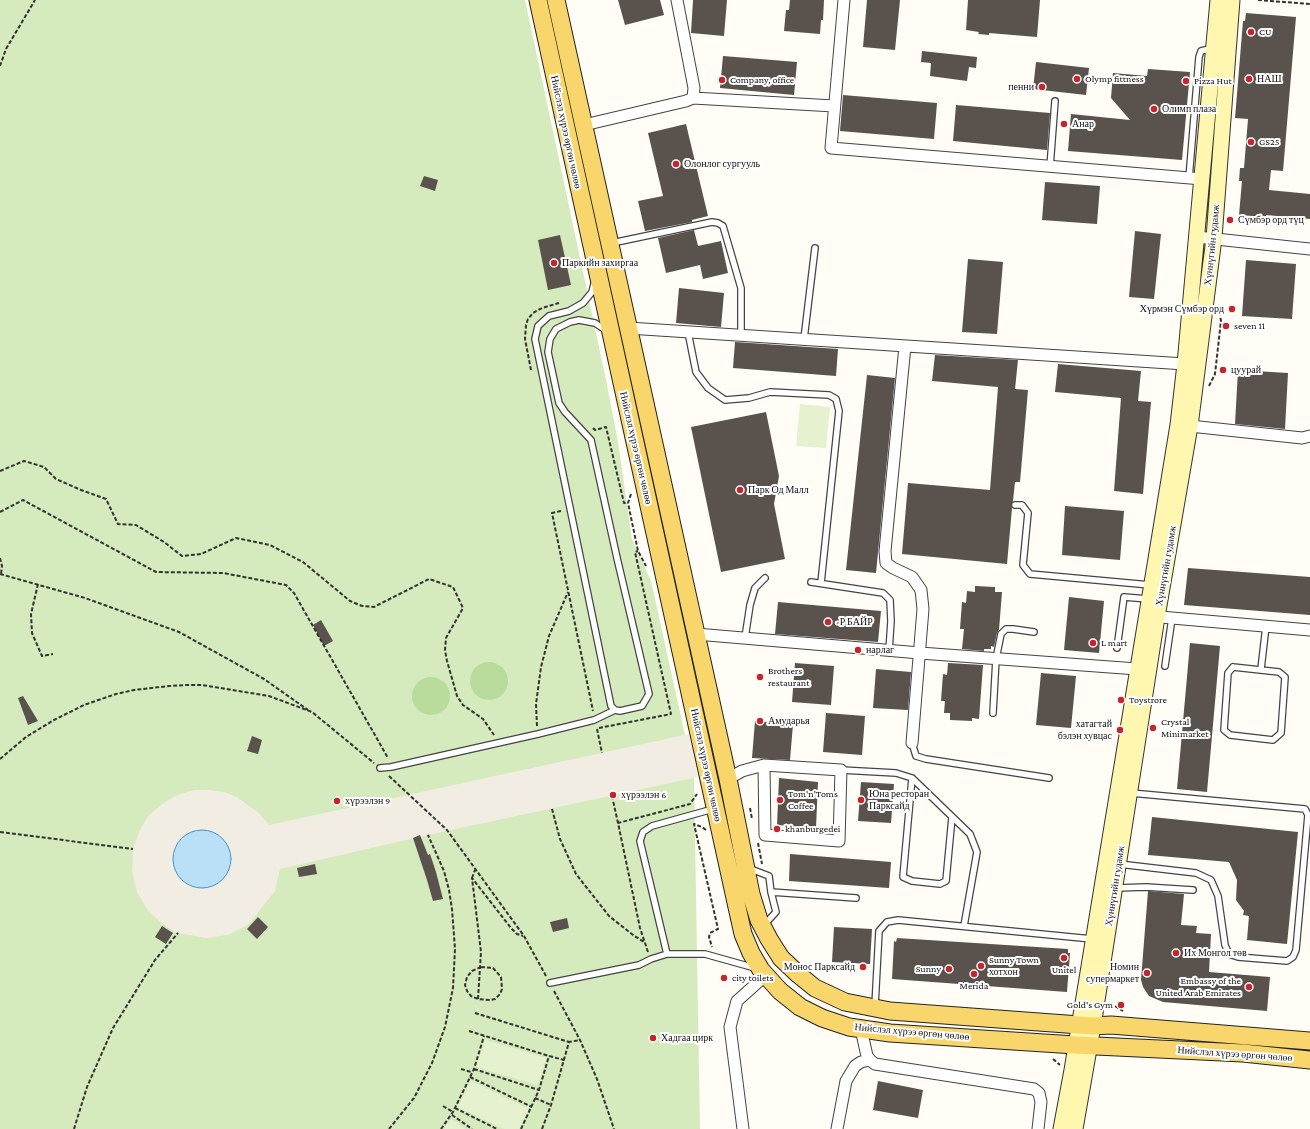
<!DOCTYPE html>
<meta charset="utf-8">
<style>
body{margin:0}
canvas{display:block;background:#fffdf5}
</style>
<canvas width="1310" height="1129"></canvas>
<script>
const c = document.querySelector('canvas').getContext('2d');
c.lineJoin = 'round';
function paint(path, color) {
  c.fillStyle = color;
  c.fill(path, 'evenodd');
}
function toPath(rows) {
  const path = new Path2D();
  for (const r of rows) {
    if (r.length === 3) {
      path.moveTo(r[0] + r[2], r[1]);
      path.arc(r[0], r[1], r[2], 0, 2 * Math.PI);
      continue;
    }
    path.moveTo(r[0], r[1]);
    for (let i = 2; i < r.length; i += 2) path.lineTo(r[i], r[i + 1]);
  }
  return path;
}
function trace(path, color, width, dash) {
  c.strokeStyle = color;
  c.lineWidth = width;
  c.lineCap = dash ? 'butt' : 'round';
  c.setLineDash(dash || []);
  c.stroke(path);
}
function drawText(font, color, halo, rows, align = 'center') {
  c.font = font + ' "Crimson Pro",serif';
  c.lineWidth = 4;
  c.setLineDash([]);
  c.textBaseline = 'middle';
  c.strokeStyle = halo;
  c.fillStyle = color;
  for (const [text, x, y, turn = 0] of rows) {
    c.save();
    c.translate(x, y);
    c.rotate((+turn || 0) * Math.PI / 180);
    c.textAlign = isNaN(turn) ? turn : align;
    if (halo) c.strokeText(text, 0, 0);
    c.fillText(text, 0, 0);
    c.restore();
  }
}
const green = toPath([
 [0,0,525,0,606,380,618,442,632,539,651,581,694,776,700,1129,0,1129]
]);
const forest = toPath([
 [489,681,19],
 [431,696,19]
]);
const pitch = toPath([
 [800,404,830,407,826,448,796,446],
 [485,1040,546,1058,538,1085,476,1067],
 [471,1081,529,1109,519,1129,504,1129,458,1107],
 [451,1119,465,1129,444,1129]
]);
const plaza = toPath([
 [689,734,698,777,428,835,280,869,275,891,248,925,228,935,206,938,178,933,165,926,148,911,137,892,132,871,133,849,139,832,148,816,162,804,177,795,195,790,209,790,224,792,237,797,260,814,269,825]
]);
const water = toPath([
 [202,859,29]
]);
const building = toPath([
 [618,0,660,0,664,15,625,25],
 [693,0,727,0,724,36,691,33],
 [790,0,824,0,823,20,821,20,820,34,784,31,786,10,789,10],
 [867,0,900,0,895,50,863,47],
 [968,0,1040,0,1037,37,989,33,989,35,978,34,979,32,966,30],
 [1246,13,1296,17,1283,171,1271,170,1269,190,1310,194,1310,219,1266,215,1266,217,1239,215,1242,181,1239,181,1240,168,1244,168,1248,119,1235,118,1243,21,1245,21],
 [922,51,977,57,976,68,969,67,967,81,930,76,931,63,921,62],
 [723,56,797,62,794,95,720,88],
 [1036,62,1089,68,1086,95,1033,89],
 [1148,69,1190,72,1182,160,1068,151,1071,114,1130,120,1111,98,1113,73,1147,76],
 [843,95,937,103,934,139,840,131],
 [956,105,1050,113,1047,150,953,141],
 [686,124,708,216,692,220,692,222,645,231,638,201,663,196,648,133],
 [424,176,438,180,435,191,420,186],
 [1045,182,1100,186,1097,224,1042,220],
 [694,230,698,246,721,241,728,273,703,279,700,265,666,273,658,238],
 [1135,231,1161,234,1154,299,1129,297],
 [560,235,571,285,548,290,538,240],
 [968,259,1003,262,997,334,962,332],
 [1246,260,1296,264,1292,319,1242,316],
 [679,288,724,293,721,327,676,323],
 [735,342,838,349,836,376,733,368],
 [935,355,1018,360,1015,389,1028,390,1020,482,1015,482,1013,501,1011,505,1012,508,1007,564,902,554,908,483,990,490,998,387,932,381],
 [1058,364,1141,371,1138,401,1151,402,1143,494,1114,491,1121,398,1055,392],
 [1238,370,1288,373,1285,429,1235,424],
 [867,375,895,378,876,573,846,570],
 [766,412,779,476,774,504,785,559,721,572,691,427],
 [1065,506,1124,511,1120,560,1062,555],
 [1188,568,1310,577,1310,615,1184,605],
 [975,586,995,587,995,592,1002,592,999,630,997,633,994,647,991,646,991,649,984,649,984,651,962,649,964,629,960,629,962,602,966,603,967,591,975,592],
 [1069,597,1104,601,1099,653,1064,650],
 [778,602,881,611,878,642,775,634],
 [321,620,333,641,324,646,313,625],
 [1190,643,1220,646,1207,792,1177,789],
 [795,663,834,666,831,705,792,702],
 [948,663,983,665,979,719,972,718,972,721,950,720,950,713,944,713,945,701,941,701,943,674,947,675],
 [876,669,911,672,908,710,873,708],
 [1041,673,1076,676,1071,728,1036,725],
 [23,696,38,721,28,725,18,698],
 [826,713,865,716,862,755,823,752],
 [755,721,793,724,790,760,752,758],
 [252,736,262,740,258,754,247,751],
 [779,778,818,782,816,828,777,825],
 [861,782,894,784,891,823,858,821],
 [1152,817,1298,832,1287,944,1247,940,1249,916,1243,915,1244,911,1236,900,1237,880,1229,862,1148,855],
 [420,835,428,855,430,854,436,872,443,899,433,901,427,880,413,838],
 [790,854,891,862,889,888,789,881],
 [315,864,317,874,299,877,297,868],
 [1148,891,1184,894,1181,925,1197,926,1196,933,1211,934,1209,972,1270,977,1267,1011,1163,1002,1149,996,1143,987,1141,980],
 [258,917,268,927,257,939,247,929],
 [567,918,569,928,553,932,550,922],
 [162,926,173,933,166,944,155,937],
 [834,927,872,929,870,964,832,962],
 [897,938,1068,949,1068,953,1070,953,1067,992,892,979,894,941,896,942],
 [878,1081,923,1090,918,1118,873,1110]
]);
const path = toPath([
 [1258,0,1310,4],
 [0,66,6,49,35,0],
 [531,370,525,339,526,325,528,319,533,313,542,308,559,303],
 [1209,386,1215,374,1221,321,1219,310],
 [593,428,595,430,606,427,624,503,628,503],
 [0,471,24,461,44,467,56,479,81,490,106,499,118,524,136,525,164,542,182,556,201,554,236,538,270,545,303,562,350,601,362,606,374,607,429,579,453,587,463,608,446,638,445,650,447,661,457,696,463,705,483,719,494,735],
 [631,494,628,503,638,551,646,566],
 [561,511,552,513,593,711],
 [0,512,23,500,156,572,223,573,286,585,294,593,388,758],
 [0,558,2,566,1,574],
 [0,574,85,598,179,632,264,679,308,710],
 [38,584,31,614,32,633,42,656,53,654],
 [537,726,536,704,541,667,549,636,568,592],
 [599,728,671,714,635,552,638,551],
 [597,729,602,753],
 [0,759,26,737,54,720,84,705,116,694,134,690,169,686,186,685,202,685,269,696,312,712,374,763],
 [389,776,447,830,524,936,546,976],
 [612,796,618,823],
 [750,808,752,819],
 [552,809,560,839,576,874,609,916,633,935,644,942],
 [706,830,702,827,694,824,718,929,710,933,709,937,712,947],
 [0,832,133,849],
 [758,843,762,864],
 [472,878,475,870],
 [648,952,640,928,618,823,690,804,697,794],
 [481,967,493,968,501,977,502,989,500,994,495,999,490,1000,478,999,471,996,467,991,465,985,467,977,472,971,481,967],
 [554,991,580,1040,597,1079,614,1129],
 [478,999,481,952,472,878,511,928,517,934,523,936],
 [1110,1003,1123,1011],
 [475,1013,569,1042],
 [469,1031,549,1056,564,1060],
 [1053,1059,1060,1065],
 [461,1069,471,1072],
 [474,1069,539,1090],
 [470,1077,532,1107],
 [535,1098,551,1105],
 [443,1106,453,1112],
 [455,1108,497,1129],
 [452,1115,472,1129],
 [74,1129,87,1087,113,1028,155,960,178,933],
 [389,1129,414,1098,432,1063,445,1027,453,988,455,949,452,909,449,890,444,871,428,835],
 [441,1129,453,1112,474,1069,484,1036],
 [521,1129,539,1090,549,1056],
 [542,1129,551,1105,569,1042,580,1040]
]);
const lane = toPath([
 [1050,167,1055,101],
 [1189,178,1199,57,1201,51,1213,48],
 [612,243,712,222,718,223,723,226,741,288,741,335],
 [594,284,592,292,583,303,569,311,549,316,538,326,535,339,611,706,615,710,620,711,642,706,649,694,617,558,591,440,565,412,559,403,548,352,550,339,556,329,570,322,579,320,595,323,607,331],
 [688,332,696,372,708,388,725,400,749,398,770,392,829,395,836,399,839,411,821,583],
 [804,339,815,248],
 [1015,505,1022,505,1028,513,1023,565,1030,574,1150,585],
 [811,582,883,593,890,600,891,621,889,651],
 [745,638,750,605,755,588,765,578],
 [1117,648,1124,597,1148,599],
 [1165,666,1172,618],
 [1233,667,1279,672,1285,677,1281,733,1273,740,1230,735,1224,730,1228,673,1233,667],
 [1261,669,1266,626],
 [993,713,996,659,1001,634,1006,629,1013,629,1034,632],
 [912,743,916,756,926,759,1049,778],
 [380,768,391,767,538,734,594,720,615,710],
 [841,770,896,773,912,778,970,834,977,852,964,926],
 [912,778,903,877,912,881,940,884,946,881,952,817],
 [1119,864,1196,873,1211,880,1218,896,1225,945,1229,954,1238,957,1287,961,1293,957,1296,950,1308,815,1305,809,1131,793],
 [748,868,769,876,771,892,776,912,764,925],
 [1116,888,1146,887,1193,890],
 [771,892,856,898],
 [667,954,640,841,643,832,652,826,713,809],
 [550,983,639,965,651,959,667,954,705,954,755,968],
 [875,1006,879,931,887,922,898,920,1092,939]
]);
const street = toPath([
 [844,0,831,148,1202,179],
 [693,98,834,106],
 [584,125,686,101,693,98,694,88,677,0],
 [1197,237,1310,249],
 [628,328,1185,364],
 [905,346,885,551,886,563,893,568,912,577,921,590,923,609,912,743],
 [1190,426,1302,438,1310,436],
 [1149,616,1310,630],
 [696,634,920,653,1137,669],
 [728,779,742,771,764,765,841,770,839,841,765,835,764,765],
 [861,1029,867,1056,871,1061,875,1064,1034,1089,1039,1093,1041,1102,1038,1129],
 [743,1129,730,1027,737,1001,766,975],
 [837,1129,846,1081,855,1066,861,1062,869,1060]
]);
const secondary = toPath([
 [1061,1129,1072,1070,1178,425,1185,364,1218,0],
 [1075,1129,1093,1026,1157,617,1190,426,1214,238,1232,0]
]);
const primary = toPath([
 [538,0,737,907,743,934,751,953,761,970,780,991,800,1007,822,1018,849,1027,890,1033,1075,1045,1243,1053,1310,1060],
 [556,0,728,779,751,894,759,920,769,939,781,958,799,975,815,988,845,1002,890,1011,1093,1026,1111,1025,1310,1041]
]);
const markers = [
 [1251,32,4,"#c4262e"],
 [1077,79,4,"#c4262e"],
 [1249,79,4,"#c4262e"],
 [722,80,4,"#c4262e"],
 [1186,81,4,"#c4262e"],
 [1042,87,4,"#c4262e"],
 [1154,109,4,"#c4262e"],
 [1064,124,4,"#c4262e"],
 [1251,142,4,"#c4262e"],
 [676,164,4,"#c4262e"],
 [1230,220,4,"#c4262e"],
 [554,263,4,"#c4262e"],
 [1232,309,4,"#c4262e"],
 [1226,326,4,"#c4262e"],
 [1223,370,4,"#c4262e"],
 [740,490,4,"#c4262e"],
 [828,622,4,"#c4262e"],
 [1093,643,4,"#c4262e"],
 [858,650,4,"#c4262e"],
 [760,677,4,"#c4262e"],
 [1121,700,4,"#c4262e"],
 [760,721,4,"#c4262e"],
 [1153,728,4,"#c4262e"],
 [1120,730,4,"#c4262e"],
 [613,795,4,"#c4262e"],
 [780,800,4,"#c4262e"],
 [861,800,4,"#c4262e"],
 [337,801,4,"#c4262e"],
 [777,829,4,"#c4262e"],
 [1176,953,4,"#c4262e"],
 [1064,958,4,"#c4262e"],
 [981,966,4,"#c4262e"],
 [863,967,4,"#c4262e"],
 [949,969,4,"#c4262e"],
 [1147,973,4,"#c4262e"],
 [974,974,4,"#c4262e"],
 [724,978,4,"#c4262e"],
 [1249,987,4,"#c4262e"],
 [1121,1005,4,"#c4262e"],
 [653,1038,4,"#c4262e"]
];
const poiNames = [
 ["CU",1259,32],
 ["Olymp fittness",1085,79],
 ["НАШ",1257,79],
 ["Company, office",730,80],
 ["Pizza Hut",1194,81],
 ["пенни",1034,87,"right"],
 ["Олимп плаза",1162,109],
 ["Анар",1072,124],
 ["GS25",1259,142],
 ["Олонлог сургууль",684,164],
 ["Сүмбэр орд түц",1238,220],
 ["Паркийн захиргаа",562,263],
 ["Хүрмэн Сүмбэр орд",1224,309,"right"],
 ["seven 11",1234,326],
 ["цуурай",1231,370],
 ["Парк Од Малл",748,490],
 ["-Р БАЙР",836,622],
 ["L mart",1101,643],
 ["нарлаг",866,650],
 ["Brothers",768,671],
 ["restaurant",768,683],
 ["Toystrore",1129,700],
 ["Амударья",768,721],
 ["Crystal",1161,722],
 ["Minimarket",1161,734],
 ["хатагтай",1112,724,"right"],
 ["бэлэн хувцас",1112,736,"right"],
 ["Tom'n'Toms",788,794],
 ["Coffee",788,806],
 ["Юна ресторан",869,794],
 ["Парксайд",869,806],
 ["хүрээлэн 6",621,795],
 ["хүрээлэн 9",345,801],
 ["khanburgedei",785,829],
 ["Их Монгол төв",1184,953],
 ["Sunny Town",989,960],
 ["хотхон",989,972],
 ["Монос Парксайд",855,967,"right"],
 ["Номин",1139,967,"right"],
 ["супермаркет",1139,979,"right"],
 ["Sunny",941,969,"right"],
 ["Unitel",1064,970,"center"],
 ["city toilets",732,978],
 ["Embassy of the",1241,981,"right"],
 ["United Arab Emirates",1241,993,"right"],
 ["Merida",974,986,"center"],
 ["Gold's Gym",1113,1005,"right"],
 ["Хадгаа цирк",661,1038]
];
const streetNames = [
 ["Нийслэл хүрээ өргөн чөлөө",566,132,78],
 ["Хүннүгийн гудамж",1212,245,-84],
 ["Нийслэл хүрээ өргөн чөлөө",636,448,77],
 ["Хүннүгийн гудамж",1166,566,-80],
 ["Нийслэл хүрээ өргөн чөлөө",706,765,78],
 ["Хүннүгийн гудамж",1115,886,-81],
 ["Нийслэл хүрээ өргөн чөлөө",912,1032,5],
 ["Нийслэл хүрээ өргөн чөлөө",1235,1054,4]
];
paint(green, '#d5ebbd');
paint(forest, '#b9dc9c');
paint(pitch, '#e6f2cf');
paint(plaza, '#f1ede2');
paint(water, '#b9e0f7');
trace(water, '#3f96cf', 1);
paint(building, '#5a524d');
trace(lane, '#444', 8);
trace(street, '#444', 13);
trace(secondary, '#333', 17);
trace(primary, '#222', 19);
trace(path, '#333', 2, [4, 2]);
trace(lane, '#fff', 5.5);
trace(street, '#fff', 11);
trace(secondary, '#fff6b0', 15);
trace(primary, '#f9d66b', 17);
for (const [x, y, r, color] of markers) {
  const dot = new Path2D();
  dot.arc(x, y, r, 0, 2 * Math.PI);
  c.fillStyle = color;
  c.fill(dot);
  trace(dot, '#fff', 1.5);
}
drawText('10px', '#111', '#fff', poiNames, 'left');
drawText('10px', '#111', '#fff', streetNames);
</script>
